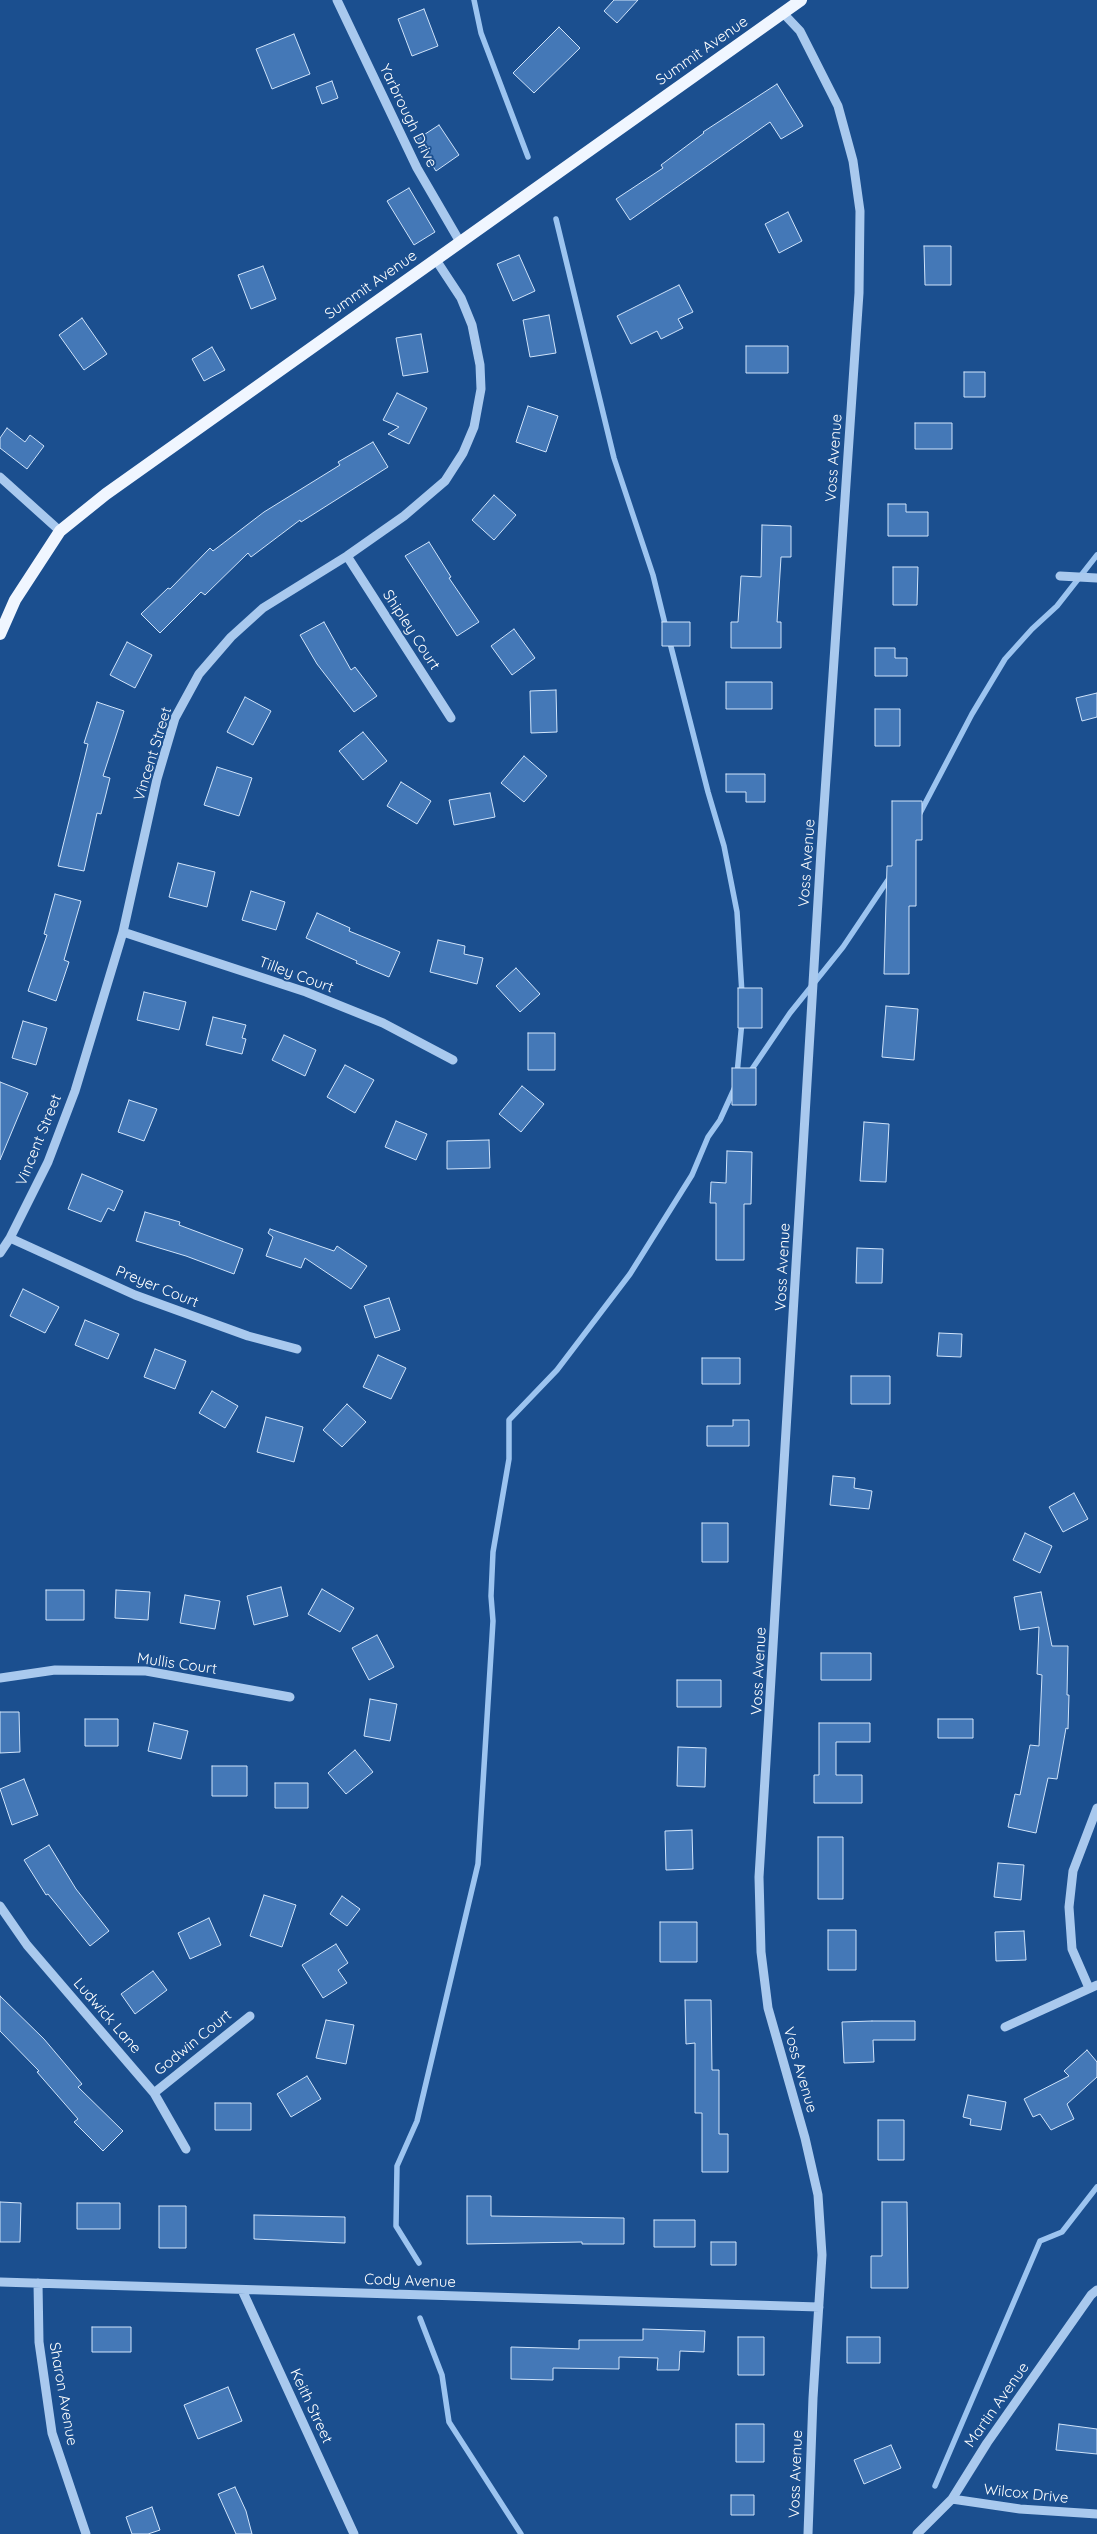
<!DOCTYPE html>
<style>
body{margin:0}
canvas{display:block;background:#1b4f8f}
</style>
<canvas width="1097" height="2534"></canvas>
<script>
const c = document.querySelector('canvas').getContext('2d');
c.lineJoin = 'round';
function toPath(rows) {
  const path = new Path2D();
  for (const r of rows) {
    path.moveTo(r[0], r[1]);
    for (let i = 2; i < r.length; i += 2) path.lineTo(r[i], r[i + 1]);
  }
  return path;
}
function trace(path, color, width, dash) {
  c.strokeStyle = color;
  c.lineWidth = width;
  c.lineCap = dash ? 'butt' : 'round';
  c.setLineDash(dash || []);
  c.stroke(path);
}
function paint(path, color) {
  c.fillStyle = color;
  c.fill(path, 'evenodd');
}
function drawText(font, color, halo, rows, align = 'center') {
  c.font = font + ' Quicksand,sans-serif';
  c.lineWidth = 4;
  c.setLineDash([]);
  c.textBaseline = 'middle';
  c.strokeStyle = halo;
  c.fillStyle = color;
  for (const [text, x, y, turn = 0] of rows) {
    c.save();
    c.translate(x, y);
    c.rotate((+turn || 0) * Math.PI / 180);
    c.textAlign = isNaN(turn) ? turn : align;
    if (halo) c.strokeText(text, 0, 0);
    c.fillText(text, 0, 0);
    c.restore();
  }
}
const stream = toPath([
 [474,0,481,33,528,157],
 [556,219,614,458,653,575,666,628],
 [669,639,708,792,724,846,737,912,742,994],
 [919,815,972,714,1005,659,1032,629,1057,606,1097,555],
 [737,1074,742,1021],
 [748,1075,790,1013,843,947,890,877],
 [419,2263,396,2226,397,2166,417,2121,478,1864,493,1621,491,1596,493,1552,509,1459,509,1420,557,1370,630,1274,692,1175,708,1137,720,1120,735,1087],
 [420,2318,442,2375,449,2422,521,2534],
 [935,2486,1040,2241,1062,2232,1097,2187]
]);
const building = toPath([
 [614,0,638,0,617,23,604,11,614,0],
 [424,9,438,46,412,56,398,19,424,9],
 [559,27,580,48,534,93,513,73,559,27],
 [294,34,310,74,272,89,256,49,294,34],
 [332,81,338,98,322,104,316,87,332,81],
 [777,84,803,126,781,139,770,122,630,220,616,199,663,168,661,165,704,133,703,132,777,84],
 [439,125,459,155,436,171,416,140,439,125],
 [409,188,435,232,414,245,387,201,409,188],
 [788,212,802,241,779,253,765,224,788,212],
 [924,246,951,246,951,285,925,285,924,246],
 [519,255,535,291,513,301,497,264,519,255],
 [263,266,276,299,251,309,238,275,263,266],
 [679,285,693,312,678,319,683,328,661,339,657,331,631,344,617,316,679,285],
 [549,315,556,353,530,357,523,320,549,315],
 [82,318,107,354,84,370,59,335,82,318],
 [421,334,428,372,403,376,396,338,421,334],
 [746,346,788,346,788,373,746,373,746,346],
 [212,347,225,370,204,381,192,359,212,347],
 [964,372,985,372,985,397,964,397,964,372],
 [397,393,427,408,409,444,388,434,399,427,383,420,397,393],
 [528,406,558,416,546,452,516,442,528,406],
 [915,423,952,423,952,449,915,449,915,423],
 [7,428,25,442,30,435,44,446,27,469,0,448,0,438,7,428],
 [373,442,388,467,301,522,300,520,251,557,248,553,205,595,201,592,160,633,141,614,168,588,170,589,210,548,213,551,264,512,340,465,338,462,373,442],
 [494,495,516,515,494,540,472,520,494,495],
 [888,504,906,504,906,512,928,512,928,536,888,536,888,504],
 [762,525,791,526,791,557,781,557,777,622,781,622,781,648,731,648,731,622,738,622,741,576,761,577,762,525],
 [429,542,451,577,449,578,479,622,457,636,405,556,429,542],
 [893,567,918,567,917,605,893,605,893,567],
 [324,622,351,670,355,667,377,696,354,712,317,664,300,635,324,622],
 [662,622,690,622,690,646,662,646,662,622],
 [514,629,535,658,512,675,491,646,514,629],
 [127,642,152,655,135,688,110,675,127,642],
 [875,648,895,648,895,658,907,658,907,676,875,676,875,648],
 [726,682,772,682,772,709,726,709,726,682],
 [556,690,557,732,531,733,530,691,556,690],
 [1097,693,1097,717,1082,721,1076,698,1097,693],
 [245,697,271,711,253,745,227,732,245,697],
 [97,702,124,711,103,776,110,778,101,814,97,813,84,871,58,866,88,744,84,743,97,702],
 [875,709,900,709,900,746,875,746,875,709],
 [363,732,387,761,363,780,339,751,363,732],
 [524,756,547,776,524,802,501,783,524,756],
 [217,767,252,778,239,816,204,805,217,767],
 [726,774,765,774,765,802,746,802,746,792,726,792,726,774],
 [401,782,431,801,417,824,387,806,401,782],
 [490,793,495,817,454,825,449,800,490,793],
 [892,801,922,801,922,840,916,840,916,906,909,906,909,974,884,974,887,866,892,866,892,801],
 [178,863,215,872,207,907,169,897,178,863],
 [251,891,285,902,276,930,242,920,251,891],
 [55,894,81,901,64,960,69,962,56,1001,28,991,47,935,44,934,55,894],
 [317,913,350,928,349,931,400,952,389,977,356,963,357,961,306,938,317,913],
 [438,940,465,946,464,954,483,958,477,984,430,972,438,940],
 [516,968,540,994,520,1012,496,986,516,968],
 [738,988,762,988,762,1028,738,1028,738,988],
 [144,992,186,1002,179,1030,137,1020,144,992],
 [886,1006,918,1009,914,1060,882,1057,886,1006],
 [213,1017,246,1025,242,1038,246,1039,242,1054,206,1045,213,1017],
 [23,1021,47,1028,36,1065,12,1058,23,1021],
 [528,1033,555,1033,555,1070,528,1070,528,1033],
 [284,1035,316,1050,305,1076,272,1060,284,1035],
 [345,1065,374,1080,355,1113,327,1097,345,1065],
 [732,1068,756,1068,756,1105,732,1105,732,1068],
 [0,1082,28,1093,0,1160,0,1082],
 [522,1086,544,1104,521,1132,499,1114,522,1086],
 [129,1100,157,1109,144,1141,118,1132,129,1100],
 [396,1121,427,1134,416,1160,385,1147,396,1121],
 [864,1122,889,1124,886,1182,860,1181,864,1122],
 [489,1140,490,1168,447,1169,447,1141,489,1140],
 [727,1151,752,1152,751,1204,744,1204,744,1260,716,1260,716,1203,710,1203,711,1182,726,1183,727,1151],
 [82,1174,123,1191,114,1211,108,1208,101,1222,68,1209,82,1174],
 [145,1212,180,1222,179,1225,243,1249,234,1274,186,1256,136,1241,145,1212],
 [270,1229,334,1251,337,1246,367,1266,351,1289,305,1258,301,1268,266,1256,273,1237,268,1233,270,1229],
 [857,1248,883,1249,882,1283,856,1283,857,1248],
 [23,1289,59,1307,45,1333,10,1316,23,1289],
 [389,1298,400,1330,375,1338,364,1306,389,1298],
 [85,1320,119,1334,108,1359,75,1345,85,1320],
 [939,1333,962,1334,961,1357,937,1356,939,1333],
 [155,1349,186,1361,175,1389,144,1377,155,1349],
 [378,1355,406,1368,391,1399,363,1387,378,1355],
 [702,1358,740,1358,740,1384,702,1384,702,1358],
 [851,1376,890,1376,890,1404,851,1404,851,1376],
 [212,1391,238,1406,225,1428,199,1413,212,1391],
 [347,1404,366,1422,342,1447,323,1430,347,1404],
 [266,1417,303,1427,294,1462,257,1452,266,1417],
 [733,1420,749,1420,749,1446,707,1446,707,1426,733,1426,733,1420],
 [833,1476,855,1478,854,1488,872,1491,869,1509,830,1505,833,1476],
 [1074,1493,1088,1519,1063,1532,1049,1507,1074,1493],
 [702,1523,728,1523,728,1562,702,1562,702,1523],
 [1025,1533,1052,1546,1040,1573,1013,1560,1025,1533],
 [281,1587,288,1616,254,1625,247,1596,281,1587],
 [322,1589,354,1608,340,1632,308,1614,322,1589],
 [46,1590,84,1590,84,1620,46,1620,46,1590],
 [116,1590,150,1592,148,1620,115,1618,116,1590],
 [1041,1592,1052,1646,1068,1646,1067,1695,1069,1695,1068,1729,1066,1728,1057,1779,1048,1778,1036,1833,1008,1827,1015,1794,1020,1795,1030,1745,1039,1746,1042,1675,1037,1674,1039,1627,1020,1630,1014,1597,1041,1592],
 [185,1595,220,1601,215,1629,180,1623,185,1595],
 [377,1635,394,1667,369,1680,352,1648,377,1635],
 [821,1653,871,1653,871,1680,821,1680,821,1653],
 [677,1680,721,1680,721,1707,677,1707,677,1680],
 [370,1699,397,1704,390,1741,364,1736,370,1699],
 [0,1712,19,1712,20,1752,0,1753,0,1712],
 [85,1719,118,1719,118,1746,85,1746,85,1719],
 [938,1719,973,1719,973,1738,938,1738,938,1719],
 [154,1723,188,1731,181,1759,148,1751,154,1723],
 [819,1723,870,1723,870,1742,836,1742,836,1775,862,1775,862,1803,814,1803,814,1775,819,1775,819,1723],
 [678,1747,706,1748,705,1787,677,1786,678,1747],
 [355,1750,373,1772,346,1794,328,1773,355,1750],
 [212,1766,247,1766,247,1796,212,1796,212,1766],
 [24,1779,38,1815,12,1825,0,1789,24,1779],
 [275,1783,308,1783,308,1808,275,1808,275,1783],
 [692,1830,693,1869,666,1870,665,1831,692,1830],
 [818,1837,843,1837,843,1899,818,1899,818,1837],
 [49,1845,76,1889,109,1931,90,1946,48,1894,46,1895,24,1860,49,1845],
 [998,1863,1024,1865,1021,1900,994,1897,998,1863],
 [264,1895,296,1905,282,1947,250,1936,264,1895],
 [342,1896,360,1909,347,1926,330,1914,342,1896],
 [209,1918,221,1945,190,1959,178,1933,209,1918],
 [660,1922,697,1922,697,1962,660,1962,660,1922],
 [828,1930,856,1930,856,1970,828,1970,828,1930],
 [1024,1931,1026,1960,996,1961,995,1932,1024,1931],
 [336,1944,348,1963,338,1970,347,1983,323,1998,302,1965,336,1944],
 [153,1971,167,1990,135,2014,121,1994,153,1971],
 [0,1996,44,2039,82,2084,78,2087,123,2131,103,2151,74,2122,78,2119,37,2072,39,2071,0,2031,0,1996],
 [685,2000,711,2000,712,2070,719,2070,719,2134,728,2134,728,2172,702,2172,702,2113,695,2113,695,2043,686,2044,685,2000],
 [326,2020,354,2025,346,2064,316,2058,326,2020],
 [872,2021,915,2021,915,2040,873,2040,874,2062,844,2063,842,2022,872,2021],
 [1087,2050,1097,2062,1097,2077,1067,2104,1074,2119,1051,2130,1040,2114,1033,2117,1024,2099,1069,2076,1064,2071,1087,2050],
 [307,2076,321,2099,291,2117,277,2094,307,2076],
 [968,2095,1006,2102,1001,2130,970,2125,971,2119,963,2117,968,2095],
 [215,2103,251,2103,251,2130,215,2130,215,2103],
 [878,2120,904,2120,904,2160,878,2160,878,2120],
 [467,2196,491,2196,491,2216,624,2218,624,2244,582,2244,582,2242,467,2244,467,2196],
 [0,2202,21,2203,20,2242,0,2242,0,2202],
 [882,2202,907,2202,908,2288,871,2288,871,2256,882,2256,882,2202],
 [77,2203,120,2203,120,2229,77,2229,77,2203],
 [159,2206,186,2206,186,2248,159,2248,159,2206],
 [254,2215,345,2217,345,2243,254,2239,254,2215],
 [654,2220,695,2220,695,2247,654,2247,654,2220],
 [711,2242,736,2242,736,2265,711,2265,711,2242],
 [92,2327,131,2327,131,2352,92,2352,92,2327],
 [643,2329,705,2331,704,2352,680,2351,679,2370,657,2370,658,2358,619,2357,619,2369,553,2368,553,2380,511,2379,511,2347,579,2349,579,2340,643,2340,643,2329],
 [738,2337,764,2337,764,2375,738,2375,738,2337],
 [847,2337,880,2337,880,2363,847,2363,847,2337],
 [228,2387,242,2421,198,2439,184,2405,228,2387],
 [736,2424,764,2424,764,2462,736,2462,736,2424],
 [1059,2424,1097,2429,1097,2454,1056,2450,1059,2424],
 [891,2445,901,2468,864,2484,854,2460,891,2445],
 [235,2487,246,2511,252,2534,236,2534,218,2494,235,2487],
 [731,2495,754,2495,754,2515,731,2515,731,2495],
 [152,2507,160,2530,148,2534,132,2534,126,2517,152,2507]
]);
const minor = toPath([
 [337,0,417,168,460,242],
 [783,13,800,31,838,106,853,161,860,211,859,293,821,851,759,1877,761,1952,768,2008,805,2138,818,2195,822,2255,813,2398,808,2534],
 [0,477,60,531],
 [347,556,451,718],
 [1060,576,1097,578],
 [123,932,306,992,383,1023,453,1060],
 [10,1238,135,1295,248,1336,297,1349],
 [0,1253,10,1238,48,1162,75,1091,123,932,157,779,175,718,199,674,231,637,263,608,347,556,404,516,445,481,463,453,474,427,481,389,480,365,472,325,461,298,436,260],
 [0,1678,55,1670,146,1671,290,1697],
 [0,1906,27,1945,154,2093,186,2149],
 [1089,1988,1072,1949,1069,1907,1073,1871,1097,1808],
 [1005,2027,1097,1985],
 [154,2093,250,2016],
 [0,2282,819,2307],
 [38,2283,39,2342,52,2433,86,2534],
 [242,2290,354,2534],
 [952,2499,1020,2509,1097,2514],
 [917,2534,952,2499,987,2443,1091,2295,1097,2290]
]);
const major = toPath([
 [0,634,15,600,60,531,106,494,801,0]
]);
const streetNames = [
 ["Summit Avenue",702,51,-35],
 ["Yarbrough Drive",408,116,64],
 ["Summit Avenue",371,285,-35],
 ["Voss Avenue",834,458,-86],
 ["Shipley Court",411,630,57],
 ["Vincent Street",153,754,-73],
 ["Voss Avenue",807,863,-86],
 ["Tilley Court",296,975,20],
 ["Vincent Street",39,1140,-68],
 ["Voss Avenue",783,1267,-87],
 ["Preyer Court",157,1287,22],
 ["Mullis Court",177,1664,8],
 ["Voss Avenue",759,1671,-87],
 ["Ludwick Lane",107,2016,49],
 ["Godwin Court",193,2043,-39],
 ["Voss Avenue",800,2070,74],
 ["Cody Avenue",410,2281,2],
 ["Sharon Avenue",63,2394,80],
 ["Martin Avenue",997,2405,-55],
 ["Keith Street",311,2406,65],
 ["Voss Avenue",796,2474,-88],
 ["Wilcox Drive",1026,2494,6]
];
trace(stream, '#9cc4f0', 5.5);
paint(building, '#4478b7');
trace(building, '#cfe3fa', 1);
trace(minor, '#a9c9ee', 9);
trace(major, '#f0f6ff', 12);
drawText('15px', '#fff', '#1b4f8f', streetNames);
</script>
